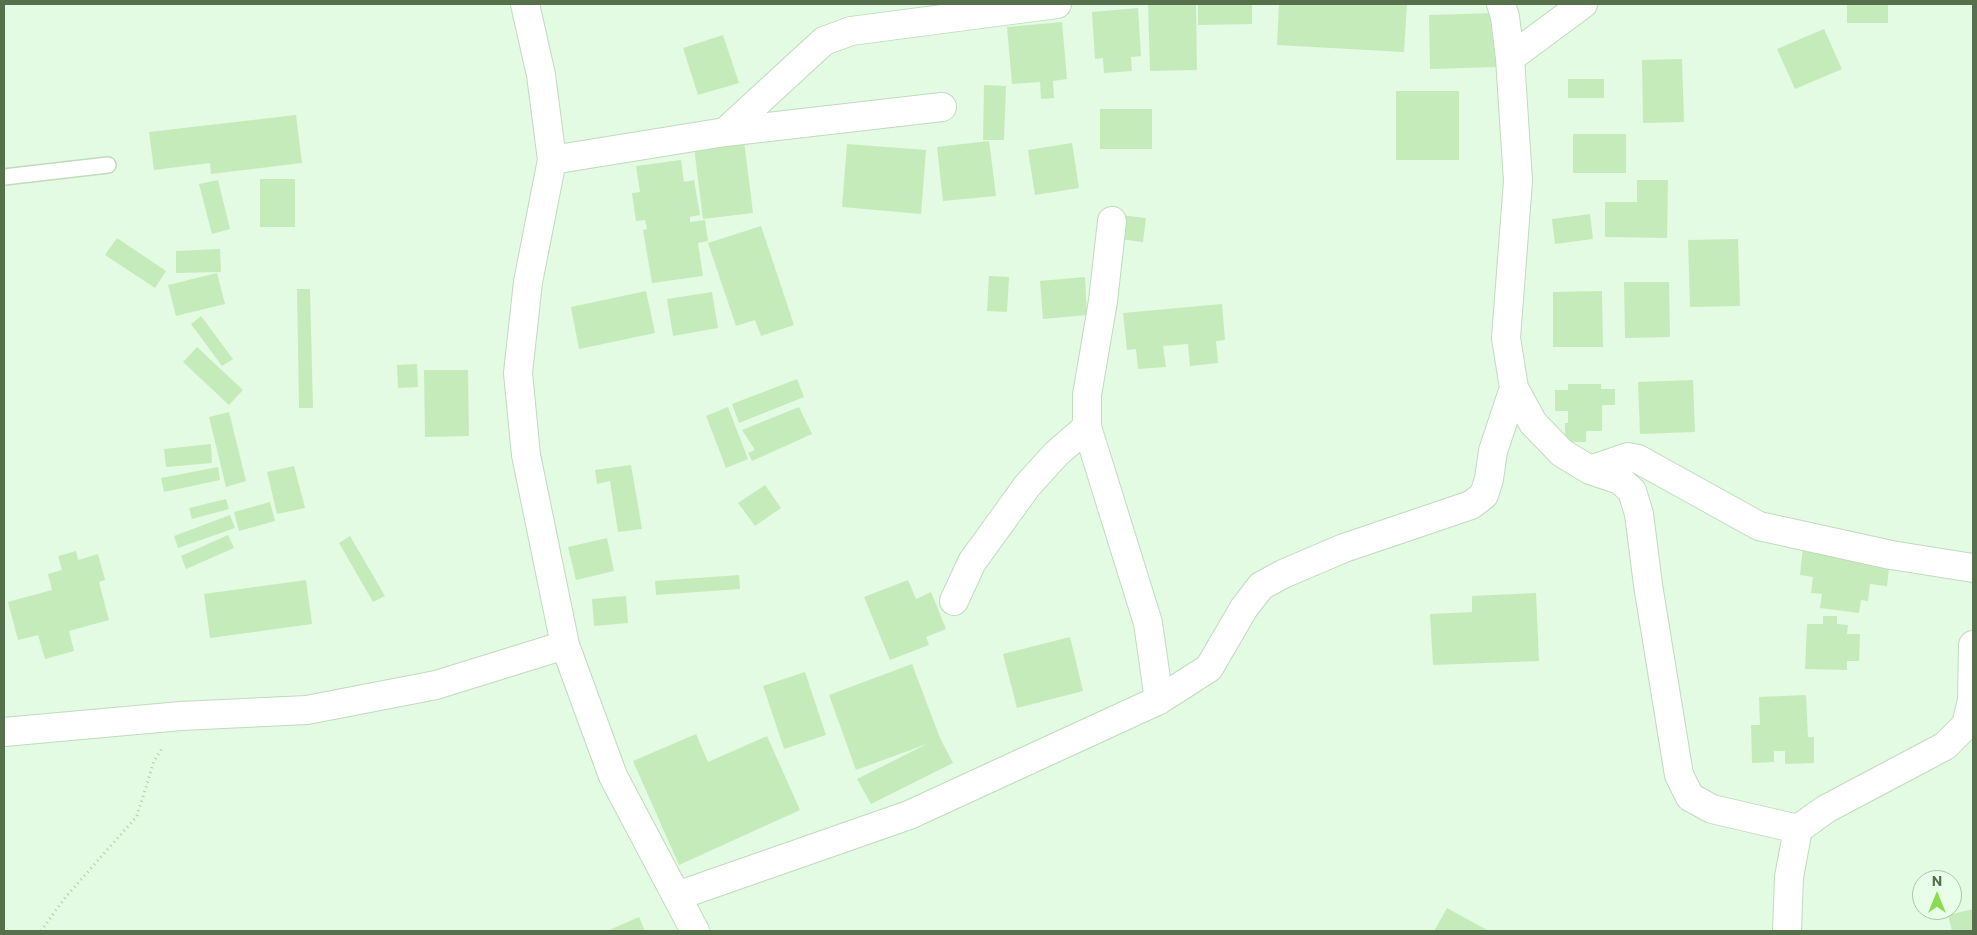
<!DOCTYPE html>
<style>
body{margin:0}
#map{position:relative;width:1977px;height:935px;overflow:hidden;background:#e3fae3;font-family:Commissioner,sans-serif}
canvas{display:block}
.frame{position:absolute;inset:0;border:5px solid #55704b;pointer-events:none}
.north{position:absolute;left:1912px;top:870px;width:50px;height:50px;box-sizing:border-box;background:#e9fee9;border:1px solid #aec5aa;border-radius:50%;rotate:0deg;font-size:14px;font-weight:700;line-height:20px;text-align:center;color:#55704b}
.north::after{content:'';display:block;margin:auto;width:18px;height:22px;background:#88dc50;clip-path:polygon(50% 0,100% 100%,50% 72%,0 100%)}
</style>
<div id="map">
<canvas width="1977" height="935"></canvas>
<div class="frame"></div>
<div class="north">N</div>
</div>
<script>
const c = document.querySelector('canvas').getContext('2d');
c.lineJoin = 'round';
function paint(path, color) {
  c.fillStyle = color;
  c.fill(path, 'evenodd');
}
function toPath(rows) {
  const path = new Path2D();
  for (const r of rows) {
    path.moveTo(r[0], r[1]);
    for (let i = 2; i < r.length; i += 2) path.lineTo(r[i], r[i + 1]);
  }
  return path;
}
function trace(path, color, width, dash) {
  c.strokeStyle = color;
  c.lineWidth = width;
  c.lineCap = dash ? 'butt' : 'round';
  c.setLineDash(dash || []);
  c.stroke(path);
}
const building = toPath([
 [1148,4,1196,4,1197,70,1150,71],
 [1198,4,1252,4,1252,24,1198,25],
 [1279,4,1407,4,1404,52,1277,45],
 [1847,4,1888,4,1888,23,1847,23],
 [1138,8,1141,56,1131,57,1132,71,1104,73,1103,58,1095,59,1092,12],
 [1496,13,1497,67,1430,69,1429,15],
 [1062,22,1067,79,1053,81,1054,98,1041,99,1040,82,1012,84,1007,27],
 [1824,29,1842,69,1795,89,1777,49],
 [723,35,739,83,698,95,683,48],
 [1682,59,1684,122,1643,123,1642,60],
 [1568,79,1604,79,1604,98,1568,98],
 [984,85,1006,86,1004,140,983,140],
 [1396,91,1459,91,1459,160,1396,160],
 [1100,109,1152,109,1152,149,1100,149],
 [296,115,302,163,211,174,210,163,154,170,149,132],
 [1573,134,1626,134,1626,173,1573,173],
 [744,141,753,213,703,219,694,147],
 [989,141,996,196,943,201,937,147],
 [1072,143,1079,188,1035,195,1028,150],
 [847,144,926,150,921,214,842,207],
 [681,160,684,182,694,180,700,215,690,217,690,222,705,220,708,241,698,243,703,276,652,283,643,230,647,229,645,220,636,221,632,193,640,192,636,166],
 [260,179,295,179,295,227,260,227],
 [218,180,230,229,212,234,199,184],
 [1637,180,1668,180,1667,238,1605,237,1605,202,1637,202],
 [1590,214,1593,239,1555,244,1552,219],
 [1121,215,1146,218,1143,242,1119,239],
 [761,226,794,325,761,336,755,320,736,326,708,243],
 [117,238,166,271,155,288,105,255],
 [1738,239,1740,306,1690,307,1688,240],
 [220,249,221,272,176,273,176,251],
 [217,273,225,304,176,316,168,285],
 [989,276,1009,277,1007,312,987,311],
 [1085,277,1087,315,1043,319,1040,281],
 [1624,282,1669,282,1670,337,1625,338],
 [297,289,310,289,313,408,299,408],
 [646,291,655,333,579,349,571,307],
 [1602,291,1603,347,1553,347,1553,292],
 [712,292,718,328,673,336,667,299],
 [1222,304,1225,340,1216,341,1218,363,1190,366,1188,344,1163,346,1166,367,1138,369,1136,349,1127,350,1123,313],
 [201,316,233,359,222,366,191,324],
 [197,347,243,390,229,405,183,362],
 [417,364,418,387,398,388,397,365],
 [424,370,468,370,469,436,425,437],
 [797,379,804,397,739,423,732,404],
 [1693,380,1695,432,1640,434,1638,382],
 [1568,384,1601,384,1601,389,1615,389,1615,405,1602,405,1602,431,1586,431,1586,442,1565,442,1565,423,1568,423,1568,411,1555,411,1555,390,1568,390],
 [728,407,748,459,726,468,706,416],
 [799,407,812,434,752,461,748,453,755,450,742,430],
 [229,412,246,481,226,487,209,417],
 [211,444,212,463,166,467,164,449],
 [631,465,642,529,618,532,610,481,597,484,595,470],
 [294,466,305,508,277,514,267,472],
 [218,467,220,480,164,492,161,478],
 [765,485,781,508,755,526,738,503],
 [226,499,229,509,192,519,189,508],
 [270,502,275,521,239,531,234,512],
 [230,515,235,528,178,548,174,536],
 [228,535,234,548,186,569,181,556],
 [350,536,385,596,373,602,339,543],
 [607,538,614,571,576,580,568,547],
 [1803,548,1890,560,1887,586,1870,584,1868,601,1861,600,1859,613,1820,608,1822,594,1811,593,1813,577,1800,575],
 [76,551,78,560,98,554,105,580,99,582,109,620,69,631,74,651,45,659,38,635,18,640,8,602,52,590,48,574,62,570,58,556],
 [739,575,740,589,656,595,655,581],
 [306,580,312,624,210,638,204,594],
 [908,580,916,599,931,592,946,629,926,637,929,645,890,660,864,597],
 [1536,593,1539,661,1433,665,1430,614,1472,612,1472,596],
 [626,596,628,623,594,626,592,599],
 [1823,616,1837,616,1837,624,1848,625,1847,634,1860,634,1859,661,1847,661,1847,670,1805,669,1807,624,1823,624],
 [1070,637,1083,691,1017,708,1003,654],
 [912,664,940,738,953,763,871,804,857,779,927,744,856,770,829,695],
 [805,672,826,735,784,749,763,686],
 [1806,695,1808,737,1814,737,1814,763,1785,764,1785,751,1774,751,1774,762,1752,763,1751,725,1760,725,1759,697],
 [696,734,708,762,767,736,800,810,679,865,633,761],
 [1447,908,1487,930,1486,931,1434,931],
 [1973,909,1973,931,1952,931,1948,915],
 [639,917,645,931,607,931]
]);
const path = toPath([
 [41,931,64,899,137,816,154,761,163,747]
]);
const service = toPath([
 [4,177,108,165]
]);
const minor = toPath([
 [525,4,541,75,552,160,528,282,518,373,526,455,565,645,613,776,695,931],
 [1501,4,1505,17,1510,58,1518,181,1506,338,1514,388,1533,423,1562,453,1590,470,1620,480,1632,491,1639,514,1648,585,1679,775,1690,797,1712,809,1798,829],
 [1510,58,1583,4],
 [725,132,824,41,851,31,1057,4],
 [552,160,725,132,942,107],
 [1112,221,1103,301,1087,395,1087,427,1148,623,1159,700],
 [1590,470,1628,457,1638,459,1759,526,1891,555,1973,568],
 [954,601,972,562,1027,486,1056,454,1087,427],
 [4,732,181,716,307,710,436,685,565,645],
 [677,896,909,815,1159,700,1209,668,1244,608,1261,586,1283,574,1344,548,1471,505,1484,495,1489,479,1493,451,1514,388],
 [1787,931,1789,877,1798,829,1826,809,1945,746,1966,725,1972,700,1973,645]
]);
paint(building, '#c6ebbb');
trace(service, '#c1dbbd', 18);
trace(minor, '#c1dbbd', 30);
trace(path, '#acd2a0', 3, [1, 4]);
trace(service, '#fff', 15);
trace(minor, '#fff', 28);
</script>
